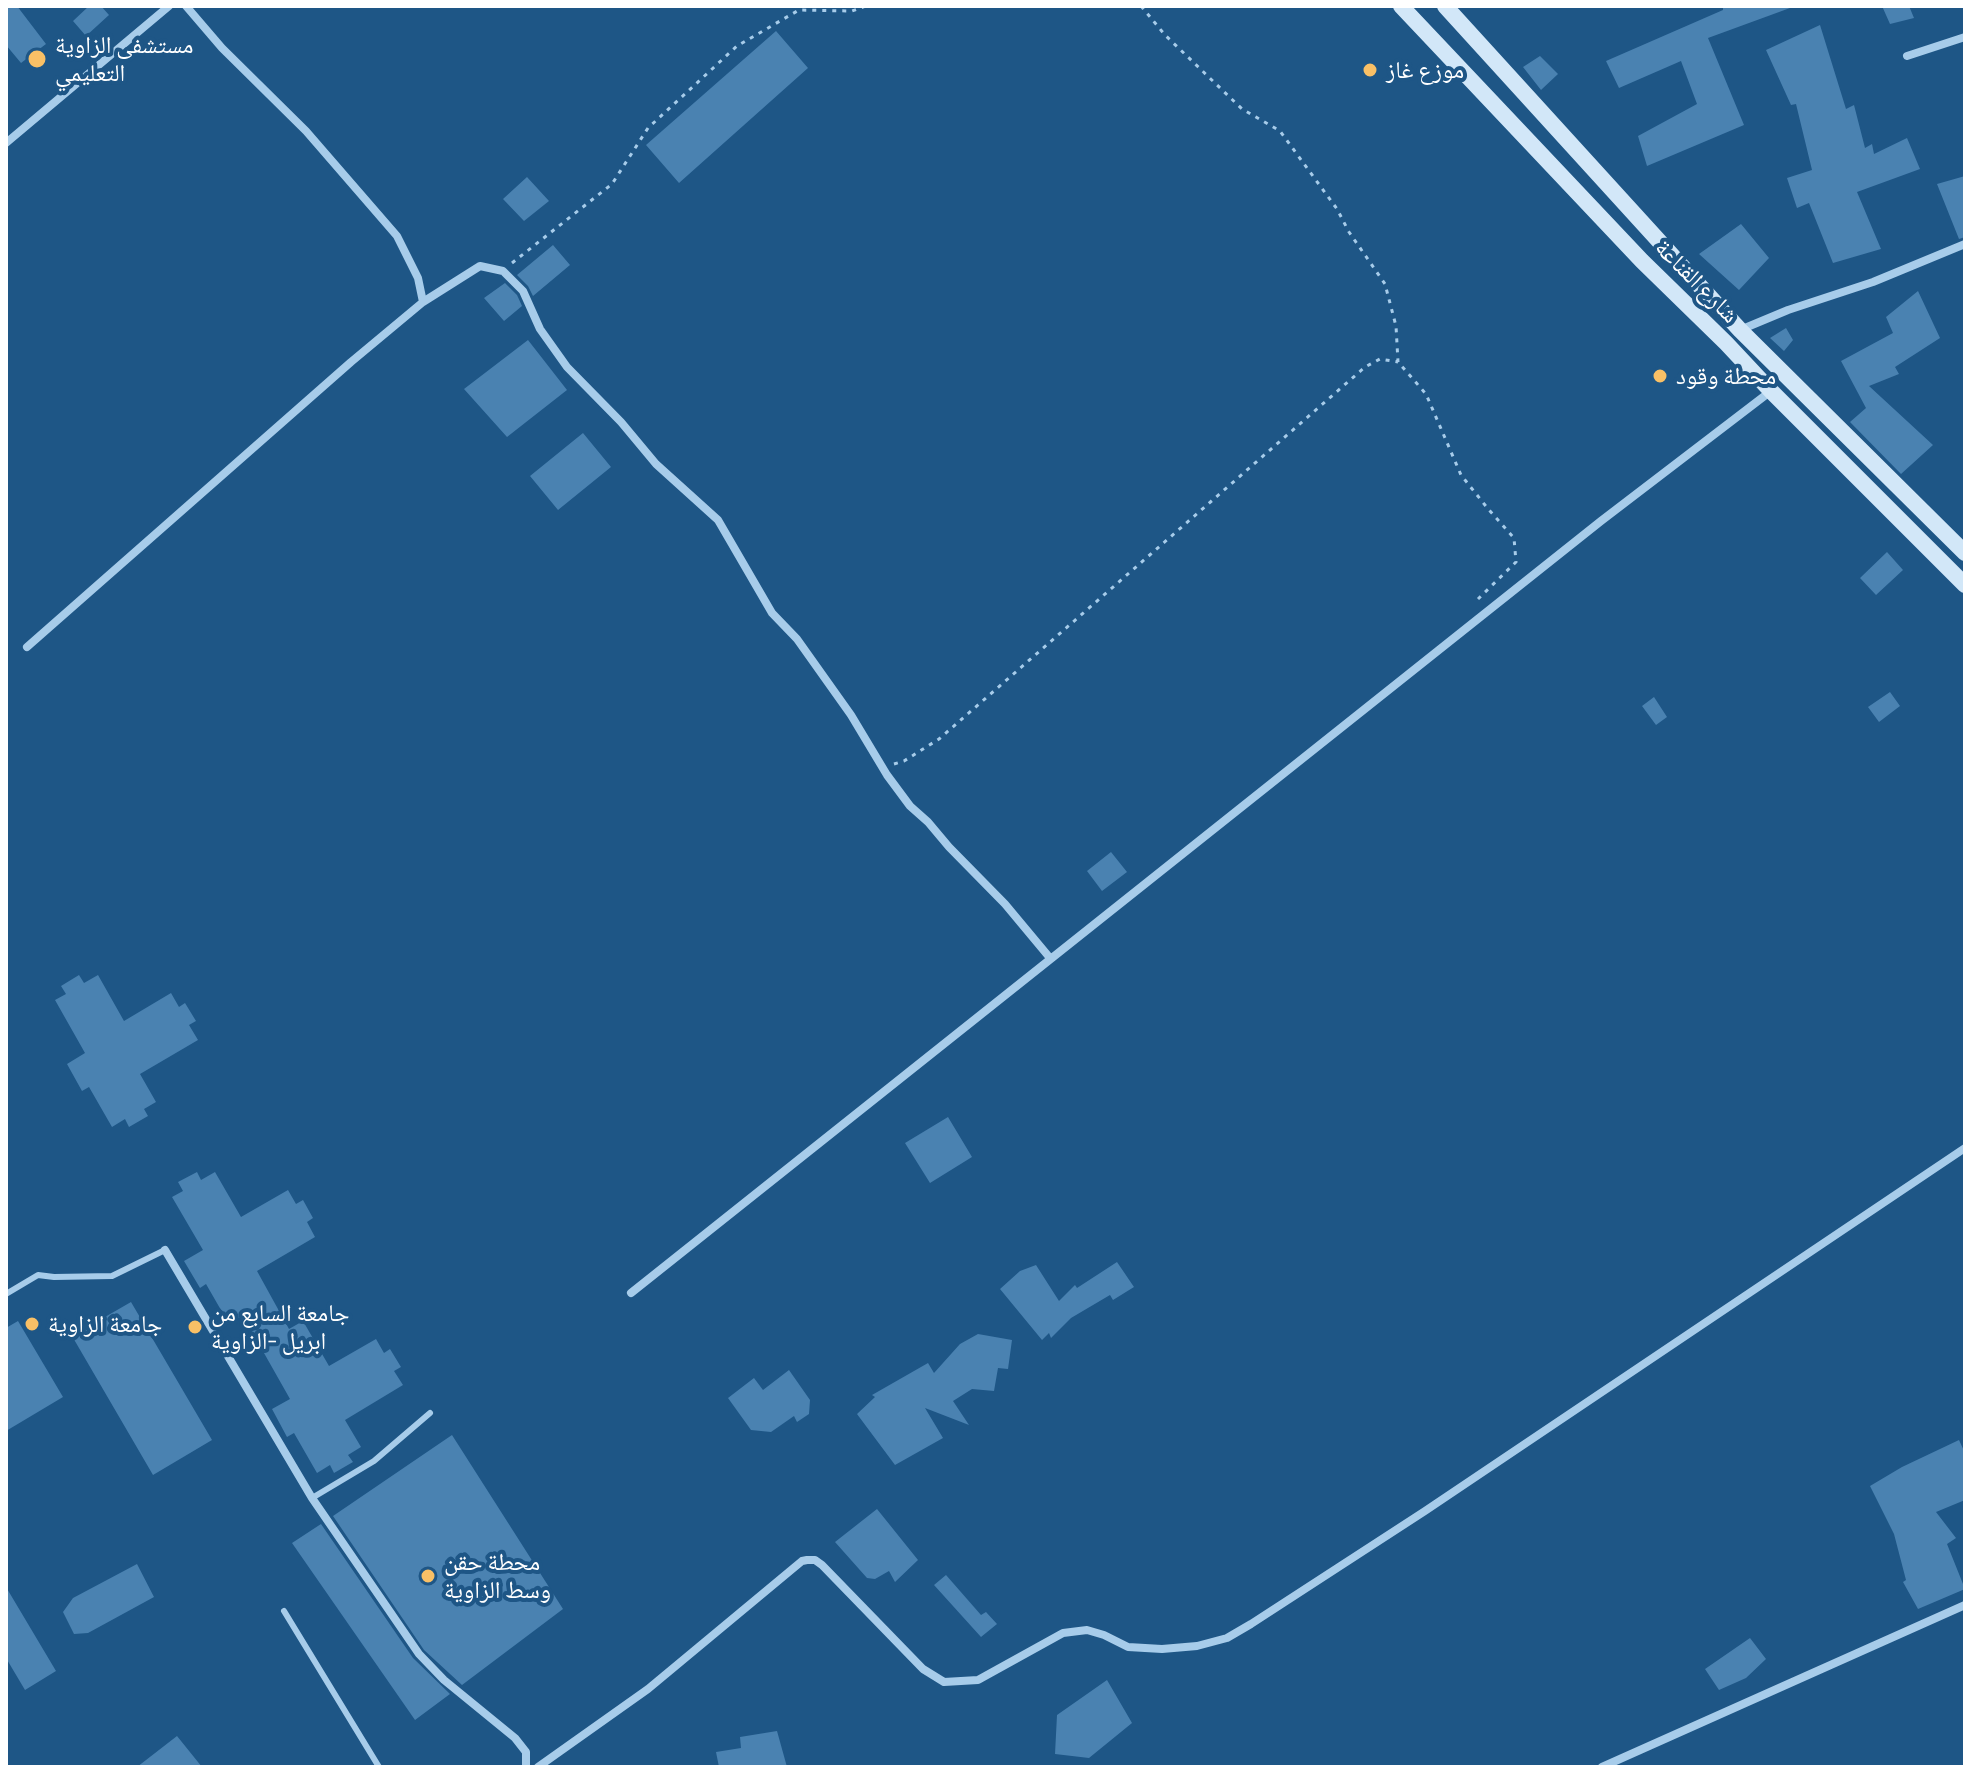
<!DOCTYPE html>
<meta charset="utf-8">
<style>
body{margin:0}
#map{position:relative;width:1971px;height:1773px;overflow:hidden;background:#1e5686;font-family:Barlow,sans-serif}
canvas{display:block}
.frame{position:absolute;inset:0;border:8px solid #fff;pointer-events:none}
</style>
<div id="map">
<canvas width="1971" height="1773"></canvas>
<div class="frame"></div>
</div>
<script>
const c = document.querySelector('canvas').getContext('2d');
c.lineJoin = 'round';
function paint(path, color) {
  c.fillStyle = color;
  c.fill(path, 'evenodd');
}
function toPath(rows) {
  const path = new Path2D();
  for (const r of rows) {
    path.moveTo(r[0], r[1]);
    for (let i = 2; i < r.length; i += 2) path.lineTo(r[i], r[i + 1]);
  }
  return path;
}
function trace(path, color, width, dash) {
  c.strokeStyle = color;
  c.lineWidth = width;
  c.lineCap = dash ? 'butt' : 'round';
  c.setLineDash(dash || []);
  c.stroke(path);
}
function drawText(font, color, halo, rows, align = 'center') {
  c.font = font + ' Barlow,"Noto Naskh Arabic",sans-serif';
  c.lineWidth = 8;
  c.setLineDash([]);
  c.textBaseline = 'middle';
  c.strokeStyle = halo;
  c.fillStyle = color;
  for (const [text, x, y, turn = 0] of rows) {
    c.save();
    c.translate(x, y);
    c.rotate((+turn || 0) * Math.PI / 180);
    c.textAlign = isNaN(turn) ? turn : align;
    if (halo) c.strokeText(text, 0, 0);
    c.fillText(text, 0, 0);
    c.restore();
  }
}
const building = toPath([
 [6,6,17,6,46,44,21,63,6,45],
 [89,6,101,6,109,15,86,36,73,21],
 [1723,6,1790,6,1790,8,1708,38,1744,125,1647,166,1638,136,1697,104,1681,61,1619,88,1606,61,1723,10],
 [1882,6,1909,6,1914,18,1890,24],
 [1820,25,1846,109,1854,105,1865,148,1872,144,1874,154,1907,138,1920,169,1857,192,1881,249,1833,263,1809,203,1797,208,1787,178,1812,170,1796,104,1791,105,1766,50],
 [776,31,808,68,679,183,646,145],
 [1540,56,1558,74,1541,90,1523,67],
 [1965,176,1965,237,1959,239,1937,184],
 [527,177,549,201,524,221,503,199],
 [1741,224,1769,258,1739,290,1699,254],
 [553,245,570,265,533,296,528,286,517,275],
 [505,283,517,295,522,306,504,321,484,298],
 [1918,291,1940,338,1895,367,1899,374,1869,386,1933,445,1901,474,1850,422,1866,408,1841,361,1893,333,1886,317],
 [1786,328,1793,340,1784,351,1770,338],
 [528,340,567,390,507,437,464,389],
 [583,433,611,467,558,510,530,476],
 [1887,552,1903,570,1876,595,1860,578],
 [1890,692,1900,706,1879,722,1868,707],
 [1654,697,1667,717,1656,725,1642,706],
 [1111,852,1127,872,1102,891,1087,871],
 [79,975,84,983,98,975,124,1021,171,993,179,1007,185,1003,196,1021,189,1025,198,1040,140,1074,156,1102,144,1109,148,1116,129,1127,125,1119,112,1127,89,1087,82,1091,67,1064,85,1053,55,1000,66,994,61,986],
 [948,1117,972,1157,930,1183,905,1143],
 [197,1172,201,1180,215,1172,241,1217,288,1190,296,1204,303,1200,313,1218,307,1222,315,1237,257,1271,289,1329,303,1321,329,1366,376,1339,384,1353,390,1349,401,1367,394,1371,403,1385,345,1420,361,1447,348,1455,353,1462,334,1473,330,1465,317,1473,294,1433,287,1437,272,1409,290,1399,247,1323,242,1316,229,1324,206,1284,200,1288,184,1261,203,1250,172,1197,183,1191,178,1182],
 [1117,1262,1134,1287,1113,1300,1110,1295,1071,1318,1051,1338,1049,1333,1042,1340,1000,1289,1020,1271,1036,1265,1059,1301,1075,1285,1077,1288],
 [131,1302,212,1440,153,1475,72,1336],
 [18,1321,63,1397,6,1431,6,1328],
 [978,1334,1012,1340,1008,1369,998,1368,994,1391,972,1389,953,1401,969,1425,925,1408,943,1438,895,1465,857,1414,875,1397,872,1395,928,1363,934,1373,960,1344],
 [789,1370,810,1400,809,1414,797,1422,794,1416,771,1432,751,1430,728,1398,754,1378,763,1390],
 [452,1435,563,1609,462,1685,424,1650,333,1516],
 [1959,1440,1965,1453,1965,1500,1936,1512,1956,1538,1947,1544,1965,1589,1918,1609,1903,1582,1906,1580,1894,1534,1870,1486,1902,1467],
 [877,1509,918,1560,895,1582,889,1571,875,1579,867,1578,835,1542],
 [321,1524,413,1658,450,1694,415,1720,292,1543],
 [137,1564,154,1597,88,1633,74,1634,63,1612,73,1598],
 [946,1575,981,1615,986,1612,997,1624,981,1637,934,1585],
 [6,1587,56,1671,25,1690,6,1658],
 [1750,1638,1766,1659,1746,1678,1719,1690,1705,1669],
 [1107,1680,1132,1723,1089,1758,1055,1754,1057,1715],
 [777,1731,787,1767,719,1767,716,1752,741,1748,740,1737],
 [177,1736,202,1767,137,1767]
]);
const path = toPath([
 [1141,6,1165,35,1242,109,1280,131,1337,209,1349,232,1385,284,1396,326,1398,362,1426,394,1461,475,1489,510,1514,538,1516,562,1478,599],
 [512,263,612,184,648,128,737,46,799,10,852,11,866,6],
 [894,764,904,761,939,739,1365,367,1380,359,1398,362]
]);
const lane = toPath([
 [6,1294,38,1275,54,1277,112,1276,165,1250],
 [312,1498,374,1461,430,1413],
 [284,1611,379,1767]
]);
const street = toPath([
 [1907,56,1965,37],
 [6,143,169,6],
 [423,302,480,266,503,271,523,291,540,329,567,367,621,422,656,464,718,520,772,613,797,639,851,715,887,775,910,806,928,822,949,847,1005,904,1050,958],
 [1740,330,1788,310,1873,282,1965,244],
 [27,647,351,362,423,302,418,278,397,236,306,131,222,48,186,6],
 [165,1250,312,1498,419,1654,444,1680,515,1738,526,1752,526,1767],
 [631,1293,1469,626,1601,521,1771,391],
 [538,1767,648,1689,802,1561,807,1560,815,1560,822,1565,923,1669,944,1682,978,1680,1063,1633,1087,1630,1104,1635,1128,1647,1162,1649,1197,1646,1227,1638,1251,1624,1425,1511,1965,1148],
 [1602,1767,1965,1605]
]);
const secondary = toPath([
 [1401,6,1642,261,1726,343,1771,391,1965,585],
 [1445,6,1740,330,1965,553]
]);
const markers = [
 [37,59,10,"#f9c066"],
 [1370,70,8,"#f9c066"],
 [1660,376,8,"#f9c066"],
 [32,1324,8,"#f9c066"],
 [195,1327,8,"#f9c066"],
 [428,1576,8,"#f9c066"]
];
const poiNames = [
 ["مستشفى الزاوية",55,45],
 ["التعليمي",55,73],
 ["موزع غاز",1386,70],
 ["محطة وقود",1676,376],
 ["جامعة السابع من",211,1313],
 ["ابريل -الزاوية",211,1341],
 ["جامعة الزاوية",48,1324],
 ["محطة حقن",444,1562],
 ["وسط الزاوية",444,1590]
];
const streetNames = [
 ["شارع القناعة",1697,281,45]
];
paint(building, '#4a82b1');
trace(path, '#a7ccea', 3, [4, 6]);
trace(lane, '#a7ccea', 6);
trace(street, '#a7ccea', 8);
trace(secondary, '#d2e7f8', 16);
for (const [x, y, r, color] of markers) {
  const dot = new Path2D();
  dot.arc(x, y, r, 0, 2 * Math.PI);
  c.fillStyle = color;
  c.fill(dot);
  trace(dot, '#1e5686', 3);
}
drawText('24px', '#fff', '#1e5686', poiNames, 'left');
drawText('24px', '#fff', '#1e5686', streetNames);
</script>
